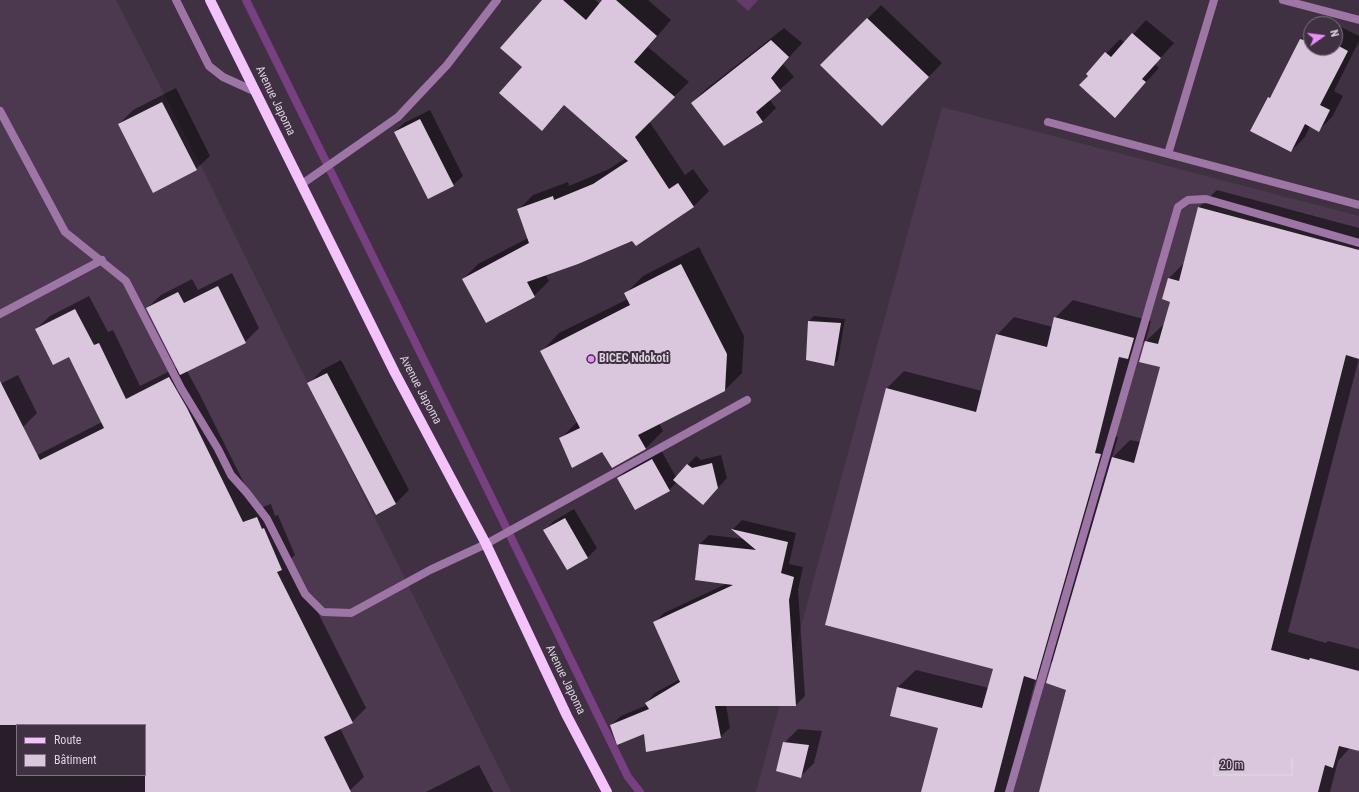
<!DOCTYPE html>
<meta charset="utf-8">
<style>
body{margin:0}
#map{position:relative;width:1359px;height:792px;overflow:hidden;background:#403142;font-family:"Roboto Condensed",sans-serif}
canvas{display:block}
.legend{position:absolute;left:16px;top:724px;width:130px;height:52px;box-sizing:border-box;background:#403142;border:1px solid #7e7180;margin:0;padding:5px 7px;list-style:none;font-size:12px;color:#dbd2dd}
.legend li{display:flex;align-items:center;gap:8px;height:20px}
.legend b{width:20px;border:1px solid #7e7180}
.north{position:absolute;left:1303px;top:16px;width:40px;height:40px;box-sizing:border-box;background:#403142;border:1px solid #7e7180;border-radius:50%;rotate:76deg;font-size:11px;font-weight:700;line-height:16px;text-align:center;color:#dbd2dd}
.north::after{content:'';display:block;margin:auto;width:14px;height:18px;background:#eb8dfc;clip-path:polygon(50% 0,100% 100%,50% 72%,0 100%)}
.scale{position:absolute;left:1213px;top:758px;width:80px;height:18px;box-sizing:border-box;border:2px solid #dbd2dd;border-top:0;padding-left:5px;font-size:12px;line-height:14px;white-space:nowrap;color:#dbd2dd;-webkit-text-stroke:3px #403142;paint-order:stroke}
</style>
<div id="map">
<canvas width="1359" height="792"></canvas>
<ul class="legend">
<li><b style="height:5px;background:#f4c2fc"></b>Route</li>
<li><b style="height:11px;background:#dac7dd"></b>Bâtiment</li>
</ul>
<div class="north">N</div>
<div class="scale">20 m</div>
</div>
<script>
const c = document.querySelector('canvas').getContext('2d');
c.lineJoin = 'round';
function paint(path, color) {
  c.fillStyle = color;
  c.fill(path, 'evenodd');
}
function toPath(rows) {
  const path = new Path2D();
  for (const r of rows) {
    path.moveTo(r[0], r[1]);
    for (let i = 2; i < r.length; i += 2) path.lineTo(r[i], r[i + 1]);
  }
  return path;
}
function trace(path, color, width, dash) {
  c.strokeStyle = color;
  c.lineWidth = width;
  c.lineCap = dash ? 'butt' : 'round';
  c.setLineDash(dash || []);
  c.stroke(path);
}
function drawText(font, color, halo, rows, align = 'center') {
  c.font = font + ' "Roboto Condensed",sans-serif';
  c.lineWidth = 4;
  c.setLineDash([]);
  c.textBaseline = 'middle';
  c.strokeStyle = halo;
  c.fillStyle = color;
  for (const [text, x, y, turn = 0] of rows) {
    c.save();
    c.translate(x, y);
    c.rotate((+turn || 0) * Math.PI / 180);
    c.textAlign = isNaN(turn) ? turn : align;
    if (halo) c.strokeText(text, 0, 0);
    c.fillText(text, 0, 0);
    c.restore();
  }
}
const built = toPath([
 [0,0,116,0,204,172,272,311,511,792,0,792],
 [17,725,145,725,145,775,17,775],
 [942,107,1359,216,1359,792,756,792]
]);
const green = toPath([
 [736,0,758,0,748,11]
]);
const shadow = toPath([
 [544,0,595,0,600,4,604,0,648,0,671,20,648,47,689,82,649,121,685,175,693,169,709,191,694,206,636,244,633,239,545,274,549,281,534,296,463,279,478,264,528,238,518,210,533,195,568,182,569,186,609,169,626,158,565,104,542,129,523,67],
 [881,5,942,63,896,111,822,65],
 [1323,18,1359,36,1359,41,1334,91,1343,96,1332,117,1319,130,1310,126,1305,137,1291,151,1269,98,1275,91,1301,39,1311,30,1311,48,1335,48,1335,24,1317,24],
 [1146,20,1174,43,1155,64,1159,68,1115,116,1087,74,1120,39,1125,43],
 [784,28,802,43,783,64,794,77,769,99,776,108,763,121,724,145,692,103,705,90],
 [176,88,210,156,196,169,119,124,133,110],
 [430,110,463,176,453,185,395,132,404,123],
 [1217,190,1359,228,1359,358,1288,632,1326,643,1328,641,1359,649,1359,750,1350,748,1338,761,1330,792,1040,792,1067,689,1054,660,1036,678,1006,792,922,792,939,728,898,687,916,670,989,688,994,668,887,388,904,371,982,391,997,335,1014,317,1053,327,1055,318,1073,300,1151,321,1146,340,1132,354,1112,435,1118,437,1112,458,1130,440,1141,442,1161,366,1146,341,1164,324,1165,324,1171,301,1163,299,1169,278,1184,263,1199,207],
 [699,247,744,336,742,373,724,391,659,423,663,431,646,448,603,451,560,439,578,421,542,351,559,333,628,299,625,294,643,276],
 [232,273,259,328,245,342,187,371,200,395,257,509,271,504,275,516,278,515,295,555,291,559,366,708,352,722,340,728,364,777,348,792,0,792,0,474,102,422,69,356,36,329,50,316,89,296,108,332,113,330,140,386,178,367,147,308,161,295,192,279,198,290],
 [17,725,145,725,145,775,17,775],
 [814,316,845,319,838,360,834,364,807,359,809,321],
 [341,360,409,490,396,503,309,384,322,370],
 [18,375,37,413,23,427,0,437,0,384],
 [661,450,676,477,696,456,701,460,721,455,727,478,703,504,677,482,669,490,618,478,628,469],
 [574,509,597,548,588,557,567,569,545,530,554,521],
 [742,520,796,533,789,564,803,567,798,590,805,696,796,705,726,705,730,728,720,737,645,733,611,725,621,716,647,705,646,703,655,693,680,679,655,622,664,613,728,583,696,579,700,544,709,535,744,539,733,529],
 [798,729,822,731,814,763,800,777,784,743],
 [479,765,493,792,426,792]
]);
const stream = toPath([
 [246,0,461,435,628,777,640,792]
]);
const building = toPath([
 [542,0,563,0,586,20,602,0,616,0,657,36,634,62,675,97,635,137,669,189,678,183,694,207,636,246,632,241,578,264,527,282,535,297,486,323,462,279,529,243,517,209,553,196,554,200,593,184,628,161,564,105,542,131,499,93,522,67,500,48],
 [867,18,929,77,882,126,820,65],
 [1309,31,1311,32,1311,48,1335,48,1335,44,1348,51,1320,105,1330,110,1319,132,1305,124,1291,152,1250,131,1268,97,1270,98,1300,39,1304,40],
 [1132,33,1161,58,1142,79,1146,82,1115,118,1079,85,1088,76,1086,74,1105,52,1111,57],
 [771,40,789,57,771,78,781,91,756,112,763,122,724,146,691,103],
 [162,102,197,170,153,193,118,124],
 [420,119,454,186,428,199,394,132],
 [1198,207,1359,250,1359,359,1346,355,1271,650,1309,660,1310,658,1359,671,1359,751,1339,746,1333,768,1325,765,1318,792,1039,792,1066,690,1046,683,1112,457,1134,463,1160,367,1139,362,1145,341,1158,344,1170,302,1162,299,1168,278,1179,281],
 [681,264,727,354,725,391,638,435,646,449,612,468,602,452,572,468,559,438,580,428,540,351,630,305,624,293],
 [218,286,246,343,180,375,146,308,178,292,184,303],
 [75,309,94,345,99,343,126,399,169,377,187,408,243,522,257,517,262,529,264,528,282,570,277,572,353,723,324,737,351,792,145,792,145,725,0,725,0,381,40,460,104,428,69,357,53,365,35,329],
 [1054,317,1134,338,1128,359,1119,357,1095,453,1101,454,1036,680,1024,676,994,792,921,792,938,728,890,716,897,687,982,708,993,669,825,625,886,388,976,412,996,334,1047,347],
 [808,321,841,323,834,366,806,360],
 [327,373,396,504,376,515,307,383],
 [652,459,670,491,635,510,617,478],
 [712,463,718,488,703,505,673,480,687,464,692,468],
 [565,518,588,558,567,570,543,530],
 [731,529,788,542,781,573,794,577,789,600,796,706,715,706,721,738,646,752,644,734,617,745,610,725,649,709,645,703,680,682,653,622,733,585,695,580,699,544,756,550],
 [783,742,809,745,801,778,776,771]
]);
const service = toPath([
 [176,0,209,66,223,77,256,92],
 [0,111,65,232,126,281,181,388,218,449,231,475,247,493,267,519,305,594,323,612,351,613,430,570,486,544,747,400],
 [302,184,398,117,447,65,497,0],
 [0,314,102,260],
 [1009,792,1178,207,1188,200,1206,199,1359,243]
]);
const minor = toPath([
 [1283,0,1359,20],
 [1048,122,1359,205],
 [1168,154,1214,0]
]);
const primary = toPath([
 [210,0,395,373,486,544,567,716,607,792]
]);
const markers = [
 [591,359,4,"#eb8dfc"]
];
const streetNames = [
 ["Avenue Japoma",275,101,64],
 ["Avenue Japoma",420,390,62],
 ["Avenue Japoma",565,680,64]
];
const poiNames = [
 ["BICEC Ndokoti",599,359]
];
paint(built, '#4c394f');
paint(green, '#643a6b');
paint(shadow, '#0007');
trace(stream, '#793f83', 8);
paint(building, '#dac7dd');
trace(service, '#9e76a5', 8);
trace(minor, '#9e76a5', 8);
trace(primary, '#f4c2fc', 10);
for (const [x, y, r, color] of markers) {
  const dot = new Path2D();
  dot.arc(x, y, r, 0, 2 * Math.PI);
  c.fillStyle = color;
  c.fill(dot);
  trace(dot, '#403142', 1.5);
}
drawText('12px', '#dbd2dd', '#403142', streetNames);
drawText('bold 12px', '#dbd2dd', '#403142', poiNames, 'left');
</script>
